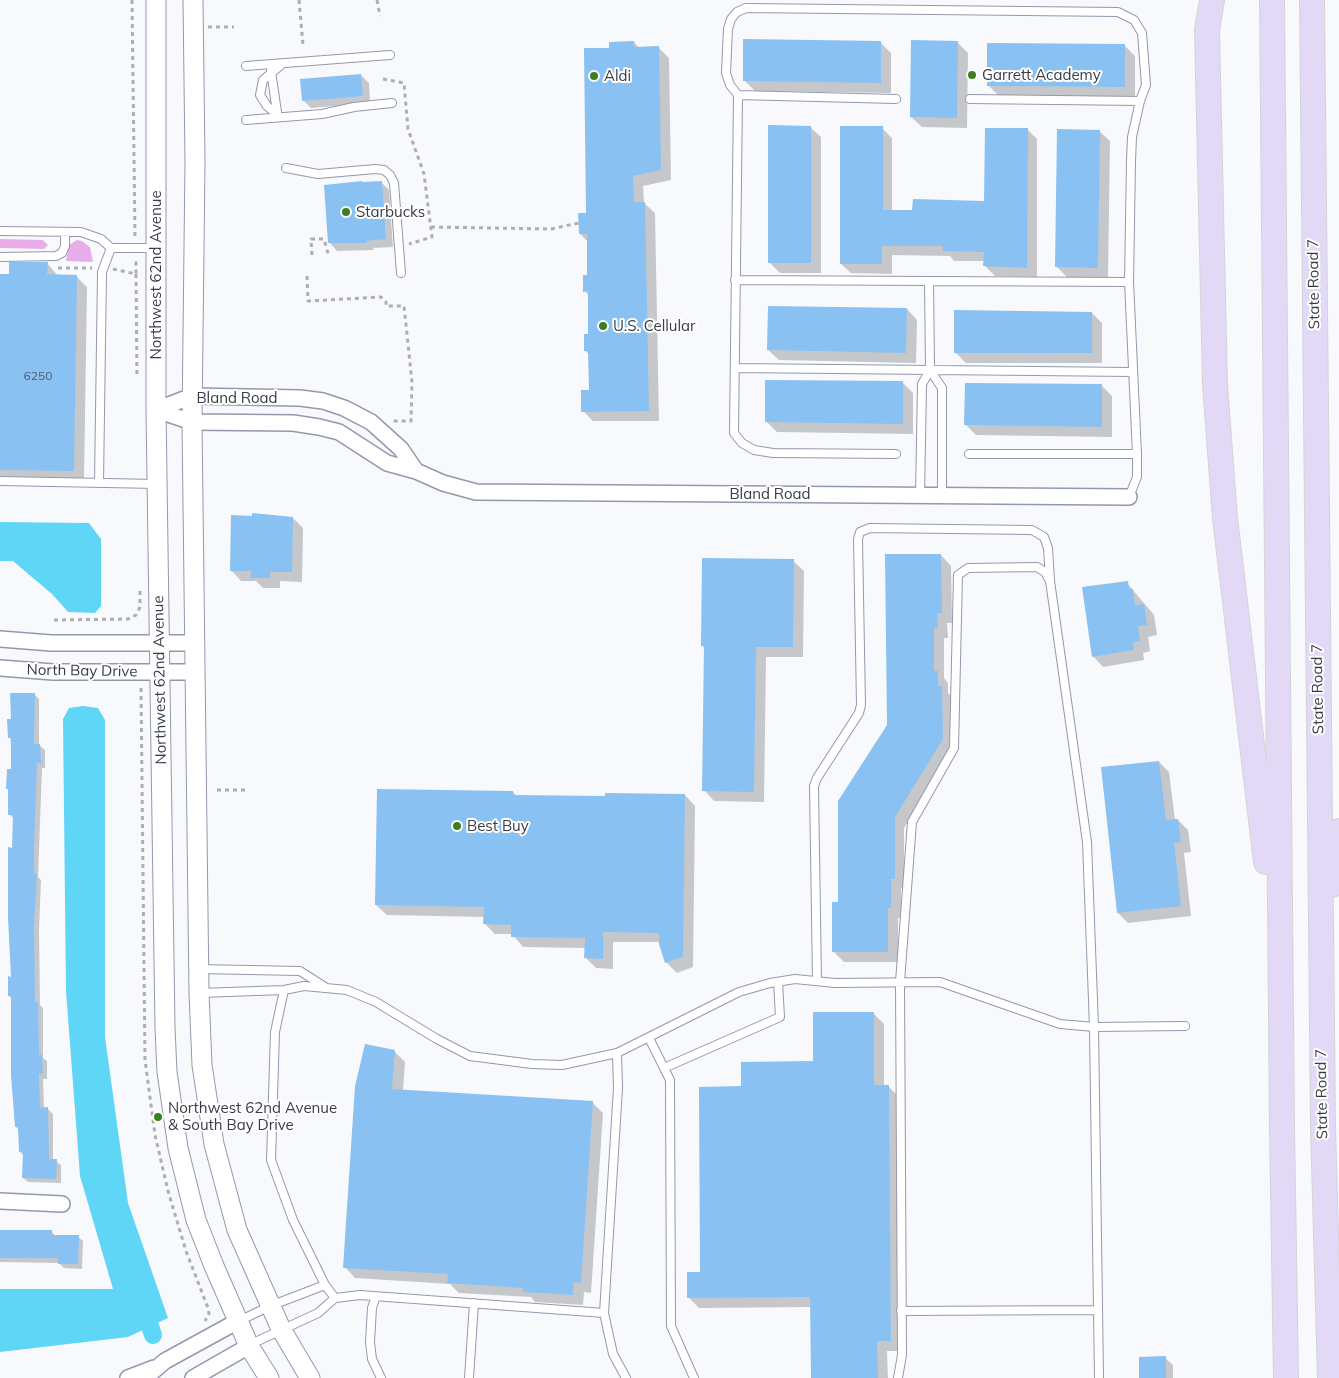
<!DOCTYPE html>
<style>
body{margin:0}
canvas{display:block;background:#f8f9fd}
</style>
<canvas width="1339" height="1378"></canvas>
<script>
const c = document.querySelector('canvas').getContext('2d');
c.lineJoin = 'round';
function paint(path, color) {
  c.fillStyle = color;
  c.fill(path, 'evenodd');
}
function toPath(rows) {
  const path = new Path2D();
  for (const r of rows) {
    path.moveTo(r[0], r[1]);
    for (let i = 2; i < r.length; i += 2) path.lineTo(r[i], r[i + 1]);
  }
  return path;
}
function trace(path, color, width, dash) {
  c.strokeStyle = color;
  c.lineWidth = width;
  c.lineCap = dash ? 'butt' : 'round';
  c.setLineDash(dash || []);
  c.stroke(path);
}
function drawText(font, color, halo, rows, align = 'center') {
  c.font = font + ' Mulish,sans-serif';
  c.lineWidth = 4;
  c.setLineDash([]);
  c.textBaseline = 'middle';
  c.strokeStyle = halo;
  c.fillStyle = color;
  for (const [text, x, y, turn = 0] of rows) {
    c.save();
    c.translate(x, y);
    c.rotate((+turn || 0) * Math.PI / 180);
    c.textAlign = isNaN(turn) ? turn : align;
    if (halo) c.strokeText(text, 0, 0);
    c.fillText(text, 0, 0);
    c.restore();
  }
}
const green = toPath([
 [0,239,43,240,48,245,44,249,0,248],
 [77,240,82,241,90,247,93,262,66,261,69,245]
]);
const water = toPath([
 [0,522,89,523,101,539,101,606,95,613,68,612,52,594,13,561,0,561],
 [83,706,98,708,105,720,105,1037,128,1203,168,1318,128,1337,0,1352,0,1289,113,1289,80,1176,66,991,63,719,69,708]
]);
const shadow = toPath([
 [634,42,639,48,659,48,669,58,671,180,643,186,644,203,655,213,659,421,593,421,583,411,590,391,590,355,585,351,589,335,589,296,585,291,588,276,588,242,580,234,587,214,610,49],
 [880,42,891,53,891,93,755,91,744,80],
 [957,42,968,53,967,128,922,127,911,117],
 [1125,46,1135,56,1135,97,999,96,988,85],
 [361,75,369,83,370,103,311,108,304,101],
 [810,127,821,137,821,273,780,273,769,262],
 [882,128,892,138,892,211,914,212,985,202,1027,129,1037,139,1037,277,995,276,985,266,985,261,954,261,950,256,892,255,892,274,851,273,841,264],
 [1099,131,1110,141,1108,278,1067,277,1057,267],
 [381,182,389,190,393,247,373,248,374,250,337,251,330,243,363,184],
 [47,263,58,276,76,276,87,287,84,481,0,480,0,275,10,275],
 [907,309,917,320,916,363,779,360,768,350],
 [1092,313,1102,323,1102,363,966,363,955,352],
 [903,383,913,393,913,434,777,432,766,421],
 [1102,386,1112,396,1112,437,976,435,966,425],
 [271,515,293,518,303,528,302,582,280,581,280,588,263,588,256,581,241,581,231,570,232,517],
 [941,555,951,566,952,623,947,623,948,638,944,638,944,678,948,683,948,693,952,697,953,750,904,828,904,888,901,888,901,918,898,918,898,962,844,962,833,951,840,903,888,725],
 [793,561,804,571,803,657,766,657,764,802,714,801,704,790,705,649,702,645],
 [1127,583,1154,615,1157,635,1148,637,1150,651,1143,653,1144,660,1103,667,1093,656],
 [34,694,39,699,39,745,45,750,45,768,42,768,38,877,41,880,39,930,40,1005,43,1008,43,1058,47,1061,47,1079,43,1079,44,1109,48,1109,53,1114,53,1160,61,1165,61,1183,28,1182,23,1178,24,1156,20,1152,19,1130,16,1127,12,999,9,996,13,978,14,819,9,814,13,771,9,720,12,720],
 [1159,762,1169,772,1175,820,1178,820,1188,830,1191,852,1184,853,1191,916,1128,923,1118,913],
 [513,792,517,796,607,798,685,795,695,806,693,967,677,973,666,962,660,942,613,942,613,969,596,968,586,958,586,948,523,947,512,934,495,934,485,924,485,917,387,915,376,905],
 [873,1013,884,1024,884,1086,888,1086,899,1097,901,1351,887,1351,888,1378,812,1378,811,1307,699,1308,688,1297,701,1273,742,1088,814,1063],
 [394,1051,405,1062,403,1091,592,1102,603,1113,591,1293,584,1292,583,1305,535,1302,531,1297,459,1293,450,1284,355,1278,345,1267],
 [51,1231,56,1236,78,1237,83,1241,82,1269,64,1268,59,1263,0,1262,0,1232],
 [1165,1358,1173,1365,1173,1378,1140,1378]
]);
const canal = toPath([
 [143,1305,153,1335]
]);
const building = toPath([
 [743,39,881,41,881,83,743,81],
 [911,40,958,41,957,118,910,117],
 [634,41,634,47,659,46,661,170,633,176,634,202,645,202,649,411,581,412,581,390,589,390,588,351,584,351,584,334,588,334,588,291,583,292,583,275,587,275,587,234,579,234,578,213,586,213,584,48,609,48,609,42],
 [987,43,1125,44,1125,87,987,86],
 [361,74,363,96,302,101,300,79],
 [768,125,811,126,811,263,768,263],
 [840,126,883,126,883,210,912,210,913,199,984,201,985,128,1028,128,1027,268,983,266,984,252,943,251,943,246,882,246,882,264,840,264],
 [1057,129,1100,130,1098,268,1055,267],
 [362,181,362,182,382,181,386,239,366,241,367,243,328,243,324,185],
 [9,262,48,262,47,274,77,275,74,471,0,470,0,274,9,274],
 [768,306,907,308,906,353,767,350],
 [954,310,1092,312,1092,353,954,353],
 [765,380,903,381,903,424,765,422],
 [965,383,1102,384,1102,427,964,425],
 [252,513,293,517,292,572,270,572,270,578,251,578,251,571,230,571,231,515,252,516],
 [885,554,941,554,942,613,937,613,938,628,934,628,934,671,938,671,938,686,942,686,943,739,895,817,895,879,891,879,891,908,888,908,888,952,832,952,832,902,838,902,838,801,887,725],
 [702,558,794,559,793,647,756,647,754,792,702,791,704,646,701,646],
 [1128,581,1129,589,1133,589,1135,605,1144,604,1147,625,1138,626,1140,641,1133,642,1134,650,1092,657,1082,587],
 [10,693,35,693,34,744,40,744,41,763,37,763,34,848,34,874,37,874,34,925,35,1002,38,1002,39,1055,42,1055,43,1074,39,1074,40,1108,48,1107,49,1159,57,1159,56,1179,22,1178,23,1152,19,1152,18,1127,15,1127,11,1075,11,996,8,996,8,976,11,977,8,918,8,847,12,848,13,815,8,815,8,789,6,789,7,769,11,769,11,738,8,738,7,719,11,719],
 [1159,761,1166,820,1178,819,1181,842,1174,843,1181,906,1117,913,1101,767],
 [377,789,513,791,513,795,605,796,605,793,685,794,683,957,665,963,659,944,659,933,603,932,603,959,584,958,585,938,511,937,511,925,483,924,484,907,375,905],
 [813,1012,874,1012,874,1085,889,1085,891,1341,877,1341,878,1378,811,1378,810,1297,687,1298,687,1272,700,1272,699,1087,741,1086,741,1062,813,1061],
 [365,1044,395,1050,392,1089,593,1101,581,1283,574,1282,573,1295,523,1292,523,1288,447,1283,448,1274,343,1268,355,1086],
 [0,1230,52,1230,52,1235,79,1235,78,1264,58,1264,58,1258,0,1258],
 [1166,1356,1166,1378,1139,1378,1139,1357]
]);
const path = toPath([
 [132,0,135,237],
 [299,0,303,45],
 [377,0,380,16],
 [208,27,234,27],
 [383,79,404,83,408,129,424,174,432,237,409,244],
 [431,227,551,229,579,223],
 [312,255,311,239,324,239,329,257],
 [58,268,92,268],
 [113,269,136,274,136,258],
 [136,274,137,378],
 [307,276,308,301,381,297,386,302,386,306,404,306,412,382,411,421,392,421],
 [54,620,128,619,136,615,140,607,140,589],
 [141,688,145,1060,155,1135,168,1191,186,1251,208,1308,209,1314,205,1321],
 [217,790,245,790]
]);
const service = toPath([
 [246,66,390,55],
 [271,71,277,112],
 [738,95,896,99],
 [970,99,1140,101],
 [280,117,267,106,260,95,263,80,281,65],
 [246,120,322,114,354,107,392,103],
 [286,168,318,174,375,169,384,170,390,175,394,183,401,273],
 [0,231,81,232,101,239,111,248,156,248],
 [0,257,56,256,62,253,65,246,65,232],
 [735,280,1129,282],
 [735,368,1133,372],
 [930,370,942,388,942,496],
 [896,454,773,453,754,450,742,443,734,433,738,95,730,85,726,73,728,29,731,19,737,12,746,8,1118,12,1134,20,1142,33,1146,85,1140,101,1132,137,1131,161,1129,282,1137,454,969,454],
 [0,481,158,484],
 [99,483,102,272,111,248],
 [920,496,922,384,930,370,929,281],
 [1129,497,1137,477,1137,454],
 [198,969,300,971,325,987],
 [817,981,814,786,817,778,859,713,861,705,858,539,860,532,870,528,1032,530,1044,537,1048,548,1050,580],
 [284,990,275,1032,271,1160,293,1220,325,1285,335,1298],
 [200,993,284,990,304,986,347,990,376,1002,437,1039,470,1056,532,1064,562,1065,617,1053,739,992,770,983,795,979,835,983,940,982,1060,1024,1094,1027,1185,1026],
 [649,1038,670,1080,671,1326,694,1378],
 [664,1068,780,1017,778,982],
 [376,1296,372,1308,370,1342,372,1359,381,1378],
 [901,1311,1098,1310],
 [604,1313,613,1354,626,1378],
 [239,1321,270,1306,325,1285],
 [249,1345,318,1313,335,1298,360,1295,604,1313,618,1088,617,1053],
 [469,1378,474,1303],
 [898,1378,902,1355,900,982,912,822,954,748,958,575,968,568,1037,567,1045,572,1050,581,1087,842,1094,1027,1099,1378]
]);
const minor = toPath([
 [156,410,192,422,293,423,319,427,339,432,387,463,416,471,443,483,476,492,1129,497],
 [156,410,192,396,300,398,323,401,344,408,371,422,401,449,416,471],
 [0,639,51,643,195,643],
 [0,668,53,672,195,672],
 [0,1201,62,1204],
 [128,1378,154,1368],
 [145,1378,165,1361,238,1321],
 [193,1378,249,1346]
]);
const tertiary = toPath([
 [156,0,156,410,165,1028,167,1072,178,1148,196,1220,214,1266,249,1346,269,1378],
 [193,0,195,161,192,422,199,993,202,1065,214,1144,237,1230,281,1329,310,1378]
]);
const primary = toPath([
 [1212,0,1207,30,1215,385,1225,518,1266,862],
 [1272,0,1282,1127,1286,1378],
 [1312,0,1323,1126,1330,1378],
 [1332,885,1339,831]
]);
const markers = [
 [972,75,5,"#3b7e1f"],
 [594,76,5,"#3b7e1f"],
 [346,212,5,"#3b7e1f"],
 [603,326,5,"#3b7e1f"],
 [457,826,5,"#3b7e1f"],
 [158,1117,5,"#3b7e1f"]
];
const numberNames = [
 ["6250",38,376]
];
const poiNames = [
 ["Garrett Academy",982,75],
 ["Aldi",604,76],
 ["Starbucks",356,212],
 ["U.S. Cellular",613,326],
 ["Best Buy",467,826],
 ["Northwest 62nd Avenue",168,1108],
 ["& South Bay Drive",168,1125]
];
const streetNames = [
 ["Northwest 62nd Avenue",156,275,-90],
 ["State Road 7",1314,284,-91],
 ["Bland Road",237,398],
 ["Bland Road",770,494],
 ["North Bay Drive",82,671,1],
 ["Northwest 62nd Avenue",160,680,-91],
 ["State Road 7",1318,689,-91],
 ["State Road 7",1322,1094,-91]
];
paint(green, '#e9aee9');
paint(water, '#60d6f6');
paint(shadow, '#0003');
trace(canal, '#60d6f6', 18);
paint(building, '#89c1f2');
trace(service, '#9399ad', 10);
trace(minor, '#9399ad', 18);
trace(tertiary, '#9399ad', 21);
trace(primary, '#d4d4d6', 26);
trace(path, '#acaeb4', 3, [4, 4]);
trace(service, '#fff', 8);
trace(minor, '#fff', 15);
trace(tertiary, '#fff', 19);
trace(primary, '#e2d9f7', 24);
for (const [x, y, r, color] of markers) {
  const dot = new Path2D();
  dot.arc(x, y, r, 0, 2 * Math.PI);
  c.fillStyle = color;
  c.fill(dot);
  trace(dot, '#fff', 2);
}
drawText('12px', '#4e5d70', null, numberNames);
drawText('15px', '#3a3c45', '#fff', poiNames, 'left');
drawText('15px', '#3a3c45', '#fff', streetNames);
</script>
